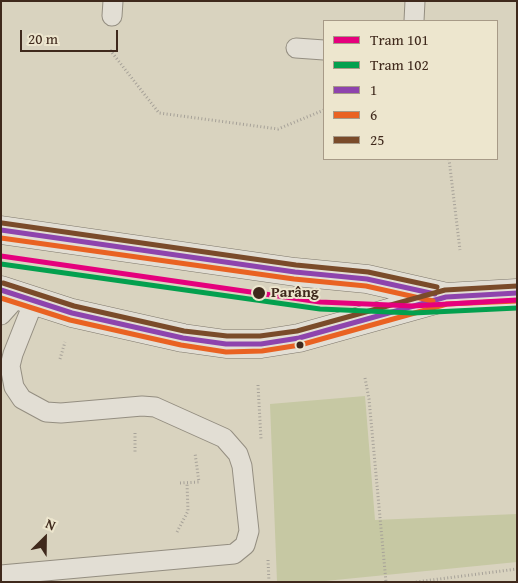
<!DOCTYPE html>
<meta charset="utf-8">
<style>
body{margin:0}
#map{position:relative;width:518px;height:583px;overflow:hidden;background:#d9d3bf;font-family:"Gentium Book Plus",serif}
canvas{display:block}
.frame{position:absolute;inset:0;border:2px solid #3f291c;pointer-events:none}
.legend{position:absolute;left:323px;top:20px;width:175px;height:140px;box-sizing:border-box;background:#ede6ce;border:1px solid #a79a87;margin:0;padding:6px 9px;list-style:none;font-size:15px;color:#3f291c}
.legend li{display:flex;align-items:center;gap:10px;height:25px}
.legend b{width:25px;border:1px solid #a79a87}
.north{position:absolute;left:20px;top:513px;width:50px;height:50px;-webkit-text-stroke:4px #ede6ce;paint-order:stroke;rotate:23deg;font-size:14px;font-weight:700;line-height:20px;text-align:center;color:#3f291c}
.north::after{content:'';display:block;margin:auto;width:18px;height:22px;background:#3f291c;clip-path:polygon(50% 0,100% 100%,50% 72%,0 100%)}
.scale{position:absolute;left:20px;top:30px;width:98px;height:22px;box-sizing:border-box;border:2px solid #3f291c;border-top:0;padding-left:6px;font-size:15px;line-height:18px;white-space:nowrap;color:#3f291c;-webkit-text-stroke:4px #ede6ce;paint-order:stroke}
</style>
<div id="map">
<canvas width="518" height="583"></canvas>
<div class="frame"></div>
<ul class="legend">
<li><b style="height:6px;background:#e5007d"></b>Tram 101</li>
<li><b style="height:6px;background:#03a04e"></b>Tram 102</li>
<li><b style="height:6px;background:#8e44ad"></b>1</li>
<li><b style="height:6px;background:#e96222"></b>6</li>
<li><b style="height:6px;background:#7a4b2a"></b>25</li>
</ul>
<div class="north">N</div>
<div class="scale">20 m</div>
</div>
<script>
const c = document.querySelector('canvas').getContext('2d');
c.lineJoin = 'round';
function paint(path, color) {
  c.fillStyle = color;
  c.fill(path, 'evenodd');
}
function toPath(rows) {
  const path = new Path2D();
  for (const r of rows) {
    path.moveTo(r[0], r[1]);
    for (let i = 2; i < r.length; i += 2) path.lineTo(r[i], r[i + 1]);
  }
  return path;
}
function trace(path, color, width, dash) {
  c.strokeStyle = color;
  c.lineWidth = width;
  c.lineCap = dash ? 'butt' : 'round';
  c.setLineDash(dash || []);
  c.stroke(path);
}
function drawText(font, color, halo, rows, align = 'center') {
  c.font = font + ' "Gentium Book Plus",serif';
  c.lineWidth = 4;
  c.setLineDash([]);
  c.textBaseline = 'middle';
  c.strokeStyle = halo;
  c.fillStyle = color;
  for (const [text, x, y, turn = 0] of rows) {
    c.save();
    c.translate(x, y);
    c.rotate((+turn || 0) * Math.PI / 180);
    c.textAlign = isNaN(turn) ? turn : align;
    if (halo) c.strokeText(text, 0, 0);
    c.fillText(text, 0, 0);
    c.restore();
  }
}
const green = toPath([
 [365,396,375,520,517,514,517,562,315,582,277,582,270,404]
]);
const path = toPath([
 [110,50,159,113,278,129,324,110],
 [449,159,460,250],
 [60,359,65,342],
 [365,378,369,399,386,582],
 [258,385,261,439],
 [135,433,135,454],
 [180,483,199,482,195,453],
 [177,532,188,511,187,483],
 [268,560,269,582],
 [416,582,517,569]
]);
const lane = toPath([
 [112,16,113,1],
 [414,21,415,1],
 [296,48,324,50],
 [1,315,18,296],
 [1,575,234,554,245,545,249,531,242,466,238,454,224,438,155,407,142,406,61,413,46,412,22,399,14,387,10,366,13,354,34,301]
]);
const secondary = toPath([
 [1,230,295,272,367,279,442,296],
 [1,290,72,313,183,338,226,344,261,344,299,338,446,297,517,293]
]);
const bus1 = toPath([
 [1,230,295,272,367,279,435,294],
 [1,290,72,313,183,338,226,344,261,344,299,338,446,297,517,293]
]);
const bus2 = toPath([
 [1,238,294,279,366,286,433,301],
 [1,298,70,320,181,345,226,352,262,351,300,345,447,304,517,301]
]);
const bus3 = toPath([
 [2,223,296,265,368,272,437,287],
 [3,283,74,306,184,331,227,336,260,336,297,331,445,290,517,286]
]);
const tram1 = toPath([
 [1,256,320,302,413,306,517,300]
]);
const tram2 = toPath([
 [1,264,320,309,413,313,517,308]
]);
const markers = [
 [259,293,7,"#3f291c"],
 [300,345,4.5,"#3f291c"]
];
const stopNames = [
 ["Parâng",271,293]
];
paint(green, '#c6c8a3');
trace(lane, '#948e81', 21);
trace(secondary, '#7e776b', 29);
trace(path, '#a6a198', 3, [1, 2.5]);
trace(lane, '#e2ded4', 19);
trace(secondary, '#e2ded4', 28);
trace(bus1, '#8e44ad', 5);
trace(bus2, '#e96222', 5);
trace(bus3, '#7a4b2a', 5);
trace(tram1, '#e5007d', 5);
trace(tram2, '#03a04e', 5);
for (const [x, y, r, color] of markers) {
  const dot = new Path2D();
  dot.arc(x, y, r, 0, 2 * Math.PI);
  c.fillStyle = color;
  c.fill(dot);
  trace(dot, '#ede6ce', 2);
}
drawText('bold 15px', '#3f291c', '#ede6ce', stopNames, 'left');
</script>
